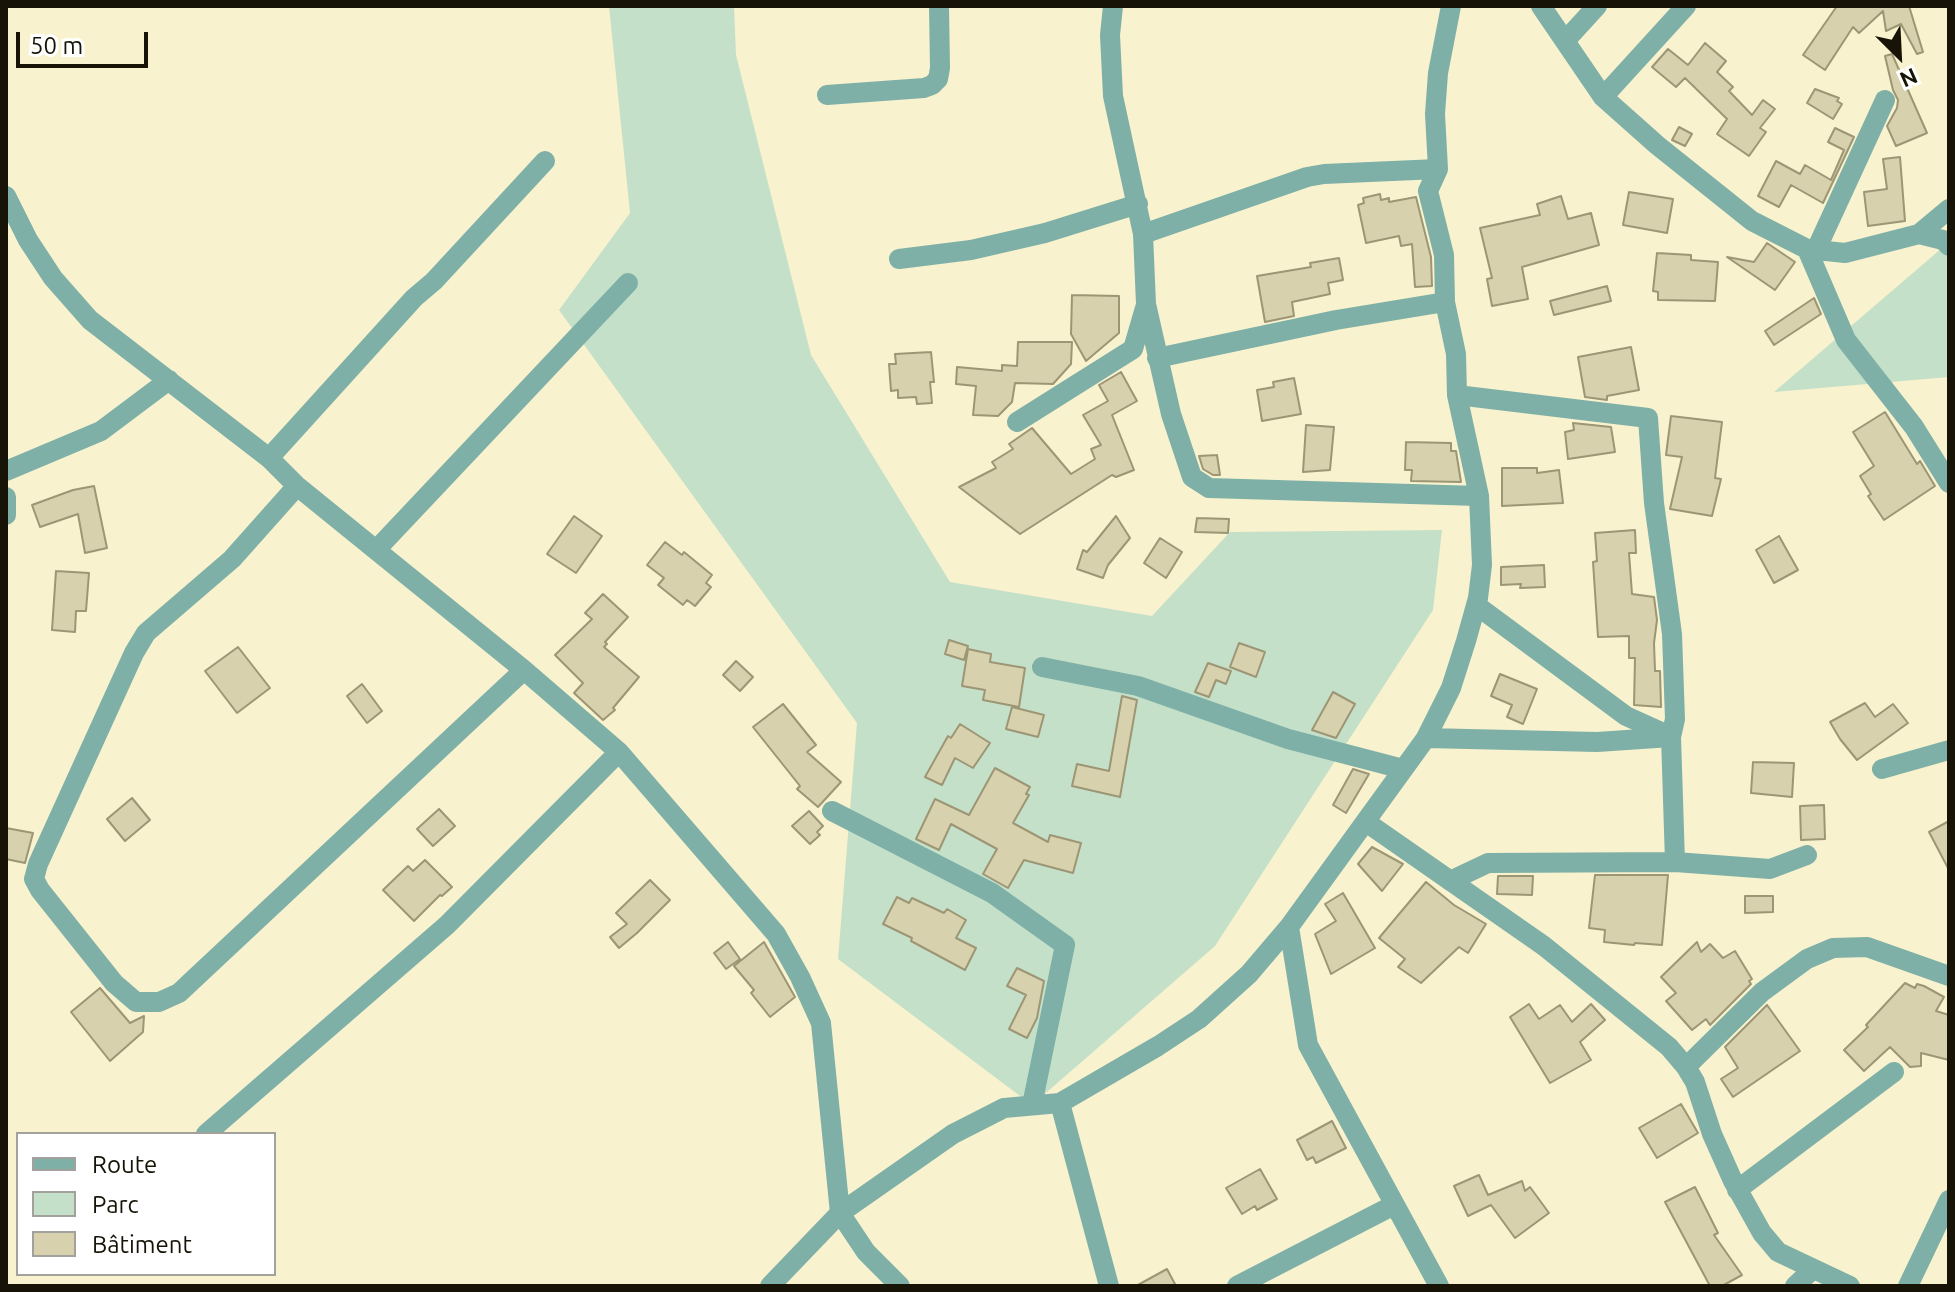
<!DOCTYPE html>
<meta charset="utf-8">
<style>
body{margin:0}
#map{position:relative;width:1955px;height:1292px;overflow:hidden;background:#f9f2ce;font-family:Ubuntu,sans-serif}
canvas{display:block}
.frame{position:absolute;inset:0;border:8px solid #171407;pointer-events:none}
.legend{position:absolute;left:16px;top:1132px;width:260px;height:144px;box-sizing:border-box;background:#fff;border:2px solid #a2a19c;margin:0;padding:10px 14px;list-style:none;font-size:24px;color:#171407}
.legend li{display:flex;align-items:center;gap:16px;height:40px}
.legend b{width:40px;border:2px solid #a2a19c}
.north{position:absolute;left:1859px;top:16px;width:80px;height:80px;-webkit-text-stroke:6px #fff;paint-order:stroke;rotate:156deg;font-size:22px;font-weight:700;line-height:32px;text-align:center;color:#171407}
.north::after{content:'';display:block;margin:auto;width:28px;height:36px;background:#171407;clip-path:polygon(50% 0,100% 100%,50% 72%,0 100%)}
.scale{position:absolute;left:16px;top:32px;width:132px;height:36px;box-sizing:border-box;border:4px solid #171407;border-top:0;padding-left:10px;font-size:24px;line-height:28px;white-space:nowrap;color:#171407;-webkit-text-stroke:6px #fff;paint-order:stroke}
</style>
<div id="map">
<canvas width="1955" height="1292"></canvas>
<div class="frame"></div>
<ul class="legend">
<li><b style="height:10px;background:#7eb0a7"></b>Route</li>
<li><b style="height:22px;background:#c5e0c9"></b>Parc</li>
<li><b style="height:22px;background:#d8d1ae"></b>Bâtiment</li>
</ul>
<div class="north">N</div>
<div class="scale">50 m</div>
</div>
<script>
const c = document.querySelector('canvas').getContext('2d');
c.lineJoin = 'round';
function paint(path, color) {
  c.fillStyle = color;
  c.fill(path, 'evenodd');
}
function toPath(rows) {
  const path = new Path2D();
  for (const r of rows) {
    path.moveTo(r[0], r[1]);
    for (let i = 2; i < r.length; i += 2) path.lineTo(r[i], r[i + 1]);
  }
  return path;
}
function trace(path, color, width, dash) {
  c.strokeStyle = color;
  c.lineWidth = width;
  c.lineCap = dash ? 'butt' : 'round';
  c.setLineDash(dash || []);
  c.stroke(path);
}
const green = toPath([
 [609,6,734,6,736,55,811,355,950,582,1152,616,1230,532,1442,530,1433,610,1215,946,1032,1105,838,959,857,723,559,310,630,213],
 [1949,242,1949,377,1774,392]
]);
const building = toPath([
 [1837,6,1909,6,1923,52,1917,54,1901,24,1886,31,1883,11,1859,33,1853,27,1825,70,1803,55,1837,6],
 [1705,43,1726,61,1717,72,1733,87,1729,91,1752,115,1763,100,1775,109,1760,128,1766,132,1749,156,1717,134,1727,119,1685,78,1676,87,1652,67,1668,49,1688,65,1705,43],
 [1892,54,1927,133,1896,146,1887,126,1897,108,1898,100,1893,90,1885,56,1892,54],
 [1815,89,1839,98,1837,101,1842,104,1833,119,1807,103,1815,89],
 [1679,127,1692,134,1685,146,1672,140,1679,127],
 [1835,128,1854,137,1823,203,1791,185,1779,207,1758,196,1776,161,1800,174,1805,165,1831,180,1844,150,1828,142,1835,128],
 [1900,157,1905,221,1868,226,1864,192,1887,189,1883,159,1900,157],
 [1629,192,1673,199,1667,233,1623,225,1629,192],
 [1380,194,1381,200,1389,198,1389,202,1416,197,1431,257,1432,286,1415,287,1412,244,1401,246,1399,236,1366,243,1358,205,1364,203,1363,198,1380,194],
 [1561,196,1568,219,1591,213,1599,245,1522,267,1528,299,1492,306,1487,279,1492,278,1480,228,1540,215,1537,204,1561,196],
 [1767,243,1795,262,1775,290,1727,257,1754,262,1767,243],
 [1657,253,1691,255,1691,260,1718,262,1715,301,1658,300,1658,292,1653,291,1657,253],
 [1339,258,1343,280,1328,283,1330,294,1292,302,1294,316,1265,322,1257,276,1311,267,1310,263,1339,258],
 [1607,286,1611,301,1554,315,1550,301,1607,286],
 [1072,295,1119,296,1119,333,1086,361,1071,334,1072,295],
 [1814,298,1821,314,1774,345,1765,331,1814,298],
 [1018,342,1072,342,1071,364,1053,384,1015,383,1012,402,998,416,973,415,976,386,956,384,957,367,1002,371,1002,365,1017,366,1018,342],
 [1631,347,1639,390,1607,396,1607,400,1585,397,1578,357,1631,347],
 [931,352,934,382,930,382,932,403,917,404,916,397,898,398,898,390,891,391,889,364,896,364,895,354,931,352],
 [1121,372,1137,401,1112,415,1134,470,1116,477,1112,475,1020,534,959,487,996,468,992,462,1013,449,1009,444,1032,428,1071,474,1095,459,1091,449,1101,445,1083,415,1108,401,1099,385,1121,372],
 [1294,378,1301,414,1262,421,1257,390,1274,387,1273,382,1294,378],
 [1885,412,1917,464,1920,461,1935,486,1884,520,1868,496,1871,494,1860,476,1874,466,1853,432,1885,412],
 [1671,416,1722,422,1715,478,1721,479,1712,516,1670,509,1682,457,1666,455,1671,416],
 [1573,423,1611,427,1615,452,1568,459,1565,432,1574,430,1573,423],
 [1306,425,1334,427,1330,470,1303,472,1306,425],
 [1406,442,1451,443,1451,451,1456,451,1461,482,1411,481,1412,470,1405,470,1406,442],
 [1217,455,1220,475,1213,475,1203,469,1199,456,1217,455],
 [1502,468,1537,468,1537,473,1559,470,1563,503,1502,506,1502,468],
 [94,486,107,548,85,553,78,514,40,527,32,505,73,490,94,486],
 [574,516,602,536,576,573,547,554,574,516],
 [1116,516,1130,538,1108,565,1103,578,1077,569,1083,550,1087,552,1116,516],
 [1197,518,1229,519,1228,533,1195,532,1197,518],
 [1635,530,1636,553,1629,553,1632,594,1654,597,1657,620,1654,643,1655,671,1660,671,1661,707,1634,705,1635,658,1629,658,1629,636,1598,637,1593,562,1597,561,1595,533,1635,530],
 [1779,536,1798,570,1774,583,1756,550,1779,536],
 [1160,538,1182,552,1166,578,1144,563,1160,538],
 [665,542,682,555,684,552,712,575,706,583,711,587,695,606,687,600,683,605,658,585,664,578,647,565,665,542],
 [1544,565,1545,587,1520,588,1521,584,1501,585,1501,567,1544,565],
 [56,571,89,573,86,611,76,611,75,632,52,630,56,571],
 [603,594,628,617,605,642,607,644,604,647,639,677,613,708,615,710,603,720,574,693,583,683,555,655,592,619,585,613,603,594],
 [949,640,968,646,964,660,945,654,949,640],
 [1239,643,1265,652,1256,677,1230,667,1239,643],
 [238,647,270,688,237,713,205,671,238,647],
 [968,649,991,654,990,662,1025,668,1019,707,983,700,985,690,962,686,968,649],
 [736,661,753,677,740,691,723,675,736,661],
 [1208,663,1231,671,1226,684,1216,680,1209,697,1195,692,1208,663],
 [1500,674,1537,689,1523,724,1507,717,1512,705,1491,696,1500,674],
 [362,684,382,711,367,723,347,696,362,684],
 [1333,692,1355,704,1336,738,1312,730,1333,692],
 [1122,696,1137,700,1120,797,1072,786,1077,764,1109,771,1122,696],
 [1865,703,1875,717,1893,704,1908,723,1857,760,1840,739,1830,722,1865,703],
 [783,704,816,745,807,752,841,782,818,807,797,789,800,786,753,727,783,704],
 [1012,707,1044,715,1038,737,1006,729,1012,707],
 [960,724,990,743,973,768,955,758,942,785,925,777,948,736,951,738,960,724],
 [1753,762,1794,763,1792,797,1751,793,1753,762],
 [995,768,1030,787,1026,794,1029,795,1013,823,1048,842,1050,835,1081,843,1073,873,1024,860,1008,888,983,874,997,849,951,824,939,850,916,839,935,799,969,815,995,768],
 [1353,769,1369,774,1346,813,1333,805,1353,769],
 [132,798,150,820,125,841,107,819,132,798],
 [1824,805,1825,839,1801,840,1800,806,1824,805],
 [439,809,455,826,433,846,417,829,439,809],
 [809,811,823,826,817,832,820,835,810,844,792,826,809,811],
 [1949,821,1949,870,1929,832,1949,821],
 [6,828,33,833,25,863,6,859,6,828],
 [1372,847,1403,864,1382,891,1358,864,1372,847],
 [425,860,452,887,442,896,440,895,414,921,383,890,408,866,413,871,425,860],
 [1595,875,1668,875,1662,945,1635,943,1634,945,1604,942,1605,930,1589,928,1595,875],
 [1498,876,1533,876,1532,895,1497,894,1498,876],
 [650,880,670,900,637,933,619,948,610,937,627,924,616,913,650,880],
 [1426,882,1454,905,1486,924,1468,953,1459,947,1421,983,1398,967,1405,959,1379,938,1426,882],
 [1343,893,1375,948,1331,974,1315,934,1336,921,1325,904,1343,893],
 [1745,896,1773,896,1773,912,1745,913,1745,896],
 [897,897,909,903,912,898,944,913,947,909,966,920,956,938,976,948,965,970,911,941,912,938,883,924,897,897],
 [728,942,740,959,726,969,714,953,728,942],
 [764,942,795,997,770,1017,751,993,754,990,734,966,764,942],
 [1697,942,1701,952,1710,944,1723,958,1735,951,1752,979,1749,981,1751,984,1710,1025,1706,1019,1692,1030,1666,1001,1676,993,1661,977,1697,942],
 [1017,968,1044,981,1037,1018,1027,1038,1009,1029,1026,995,1007,986,1017,968],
 [1905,983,1915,988,1917,984,1924,986,1944,997,1936,1011,1949,1015,1949,1060,1921,1053,1921,1066,1910,1067,1890,1047,1864,1071,1844,1050,1868,1027,1866,1025,1905,983],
 [100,988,130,1023,144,1016,143,1032,110,1061,71,1012,100,988],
 [1529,1004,1539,1019,1560,1005,1572,1022,1591,1004,1605,1020,1580,1042,1591,1060,1550,1083,1510,1017,1529,1004],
 [1767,1005,1800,1051,1733,1097,1721,1079,1738,1068,1725,1047,1767,1005],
 [1681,1104,1698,1133,1657,1158,1639,1128,1681,1104],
 [1332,1121,1346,1148,1316,1163,1313,1157,1307,1160,1297,1140,1332,1121],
 [1260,1169,1277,1199,1257,1210,1255,1206,1242,1214,1226,1188,1260,1169],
 [1479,1175,1488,1195,1522,1181,1525,1191,1530,1187,1549,1213,1515,1238,1491,1205,1468,1216,1454,1186,1479,1175],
 [1695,1187,1718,1233,1714,1235,1742,1275,1722,1286,1710,1286,1665,1202,1695,1187],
 [1167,1269,1176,1286,1136,1286,1167,1269]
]);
const minor = toPath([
 [1113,6,1110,35,1113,96,1143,234,1146,304,1171,414,1192,477,1209,488,1479,496],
 [1541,6,1603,97,1657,145,1752,221,1807,249,1845,253,1919,234,1943,240,1949,246],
 [1565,41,1597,6],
 [827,95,924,88,932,85,938,79,940,68,939,6],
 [1603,97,1686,6],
 [6,196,28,240,53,278,90,320,269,458,297,486,524,670,619,752,776,934,800,977,821,1023,840,1213,866,1252,900,1286],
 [1143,234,1307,177,1324,174,1438,169],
 [1919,234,1949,209],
 [1807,249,1846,340,1914,427,1949,483],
 [1816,250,1885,100],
 [899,259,971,250,1045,233,1138,204],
 [1157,358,1336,320,1445,302],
 [1457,395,1648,418,1654,503,1672,634,1675,719,1671,737,1675,862],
 [1017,422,1133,349,1145,308],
 [269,458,414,298,434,281,545,161],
 [6,471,101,431,169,380],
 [297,486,232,559,146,633,134,653,38,864,34,879,40,890,114,983,136,1002,159,1002,179,993,524,670],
 [6,497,6,515],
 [376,550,628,283],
 [1476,605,1626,716,1668,735],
 [1042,667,1138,686,1288,739,1403,769],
 [1426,738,1597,742,1671,737],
 [1882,769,1949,750],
 [832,811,992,893,1065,945,1032,1105],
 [1366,822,1544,946,1669,1047,1686,1067,1695,1082,1712,1134,1733,1181,1762,1233,1778,1252,1850,1286],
 [1450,881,1488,863,1675,862,1770,869,1807,855],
 [1289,927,1308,1045,1439,1286],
 [1686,1067,1762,992,1807,959,1833,948,1867,947,1949,976],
 [1060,1103,1109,1286],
 [206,1134,447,925,619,752],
 [1737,1190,1894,1072],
 [770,1286,840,1213,953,1134,1004,1108,1060,1103,1158,1046,1199,1019,1249,974,1289,927,1426,738,1451,688,1466,641,1478,598,1482,565,1479,496,1457,395,1456,354,1445,302,1444,255,1428,191,1438,169,1435,114,1438,73,1451,6],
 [1237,1286,1394,1205],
 [1795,1286,1813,1269],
 [1908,1286,1949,1200]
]);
paint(green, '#c5e0c9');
paint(building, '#d8d1ae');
trace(building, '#9d9675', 2);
trace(minor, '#7eb0a7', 20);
</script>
